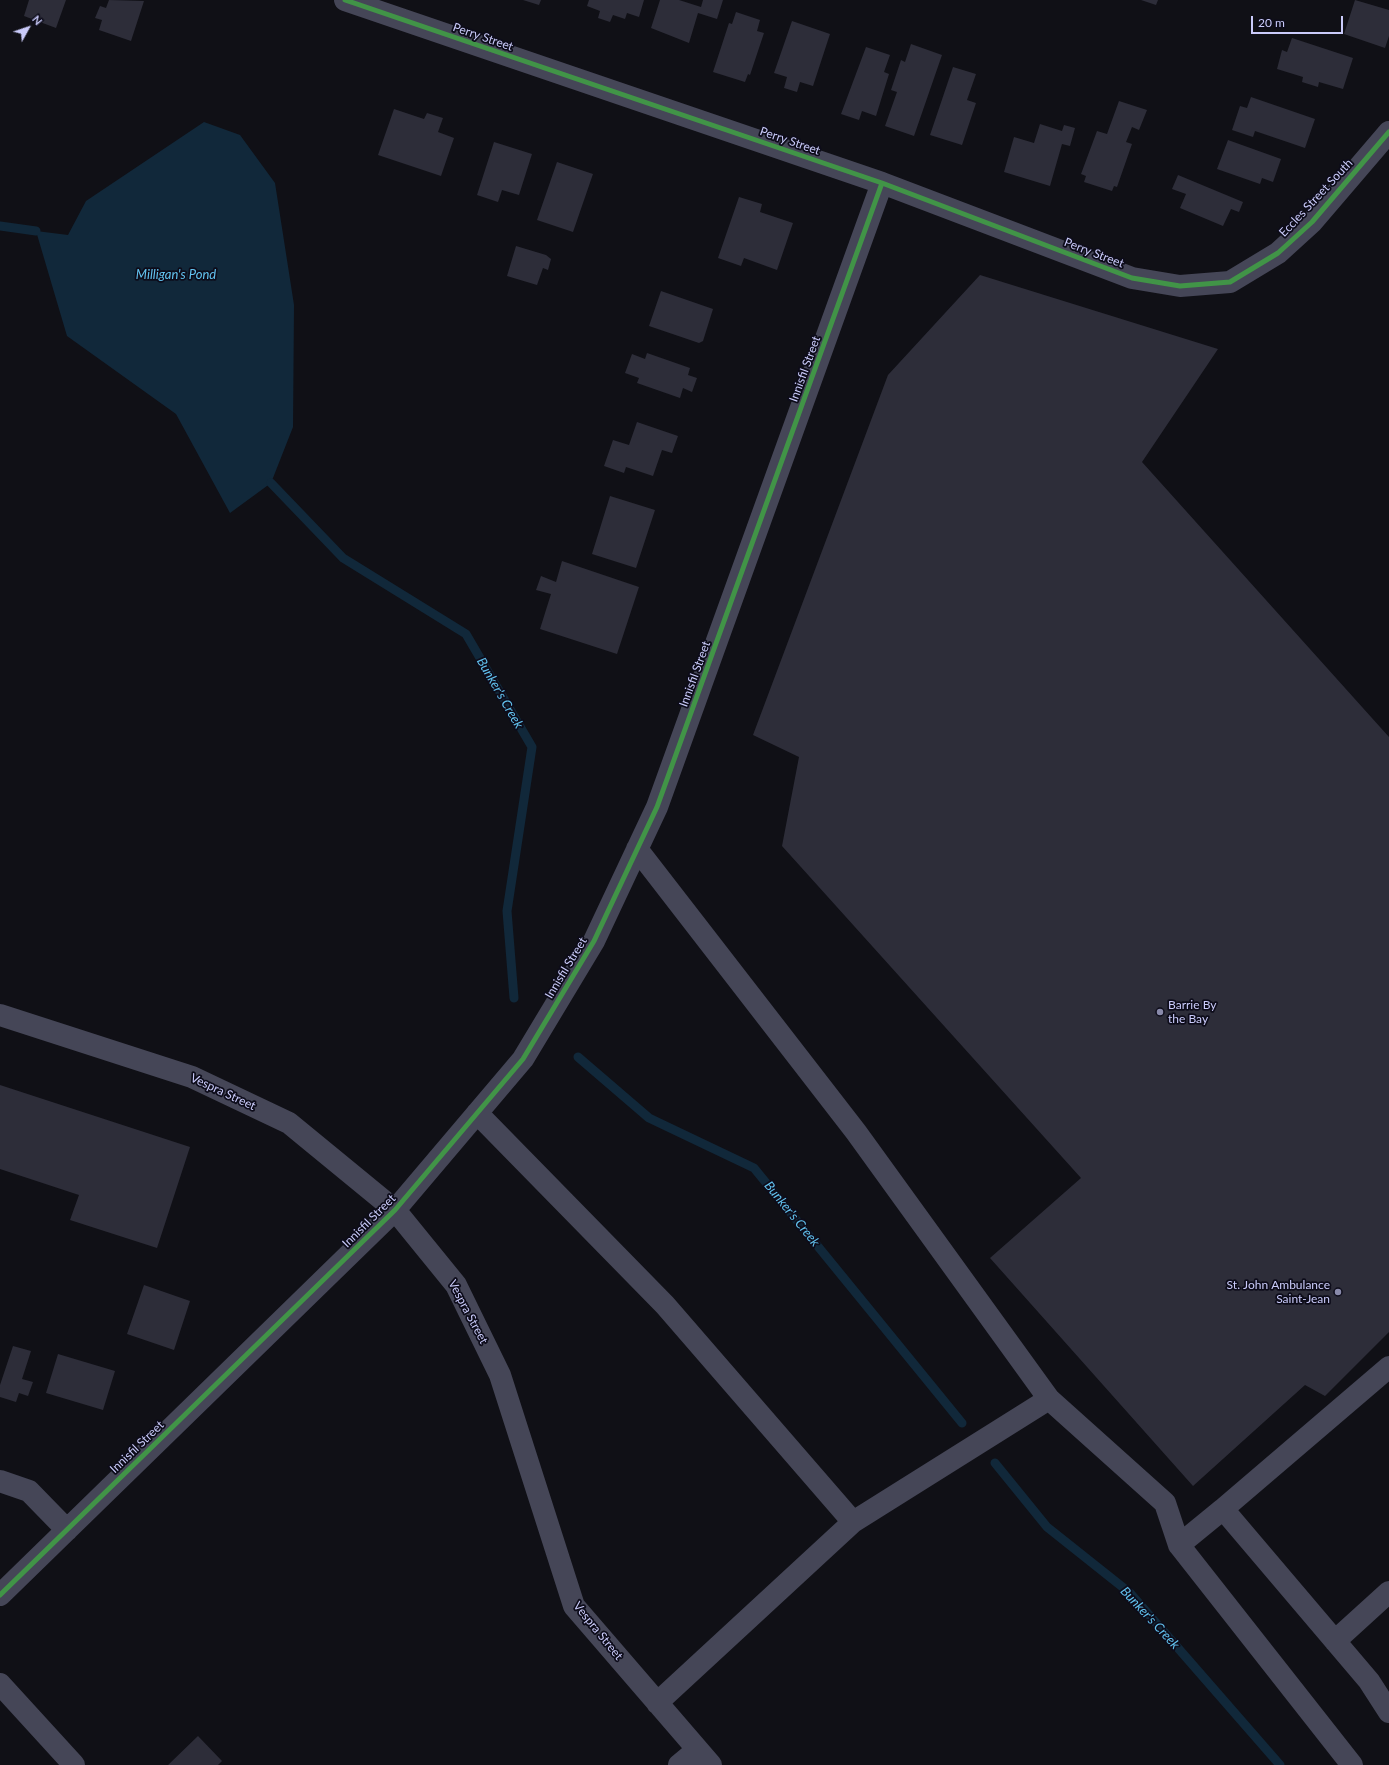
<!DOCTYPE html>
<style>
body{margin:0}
#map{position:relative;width:1389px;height:1765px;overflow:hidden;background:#101016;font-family:Lato,sans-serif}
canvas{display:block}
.north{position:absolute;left:8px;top:8px;width:40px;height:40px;-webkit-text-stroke:3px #0d0c1a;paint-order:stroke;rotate:50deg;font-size:11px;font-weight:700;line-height:16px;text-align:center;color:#cacbfa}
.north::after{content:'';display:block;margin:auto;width:14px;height:18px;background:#cacbfa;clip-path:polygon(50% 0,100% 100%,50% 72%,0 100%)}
.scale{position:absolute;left:1251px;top:16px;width:92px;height:18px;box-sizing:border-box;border:2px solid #cacbfa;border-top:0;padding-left:5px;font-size:12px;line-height:14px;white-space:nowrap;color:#cacbfa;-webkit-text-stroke:3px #0d0c1a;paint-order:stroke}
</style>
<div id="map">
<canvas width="1389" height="1765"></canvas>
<div class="north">N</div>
<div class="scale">20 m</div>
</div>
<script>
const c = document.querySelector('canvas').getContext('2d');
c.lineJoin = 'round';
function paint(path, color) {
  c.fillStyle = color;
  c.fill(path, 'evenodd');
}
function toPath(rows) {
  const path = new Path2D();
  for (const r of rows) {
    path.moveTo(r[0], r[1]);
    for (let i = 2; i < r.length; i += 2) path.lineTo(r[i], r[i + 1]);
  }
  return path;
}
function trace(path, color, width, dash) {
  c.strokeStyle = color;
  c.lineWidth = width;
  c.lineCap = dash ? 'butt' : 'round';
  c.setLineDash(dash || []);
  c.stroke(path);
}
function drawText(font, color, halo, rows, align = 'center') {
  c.font = font + ' Lato,sans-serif';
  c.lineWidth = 3.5;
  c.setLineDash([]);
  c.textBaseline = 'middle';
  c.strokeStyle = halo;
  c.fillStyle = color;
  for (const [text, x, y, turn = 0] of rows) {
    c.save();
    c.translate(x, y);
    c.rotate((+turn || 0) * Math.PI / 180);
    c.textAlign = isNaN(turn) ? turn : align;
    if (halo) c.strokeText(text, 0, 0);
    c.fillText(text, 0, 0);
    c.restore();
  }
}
const water = toPath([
 [204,122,240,135,275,183,294,305,293,427,271,483,230,513,176,414,67,336,36,231,68,235,86,201]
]);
const stream = toPath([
 [0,226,36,231],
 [271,483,343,558,466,634,532,747,507,911,514,998],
 [578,1057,649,1118,754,1168,962,1423],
 [995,1463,1047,1527,1130,1593,1280,1765]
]);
const building = toPath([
 [29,0,66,0,56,28,24,16],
 [109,0,144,1,131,41,99,30,102,20,95,18,100,6,106,8],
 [523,0,541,0,539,5],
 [589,0,644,0,639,17,627,13,625,19,613,15,610,22,598,18,600,11,587,6],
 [660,0,679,0,701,7,703,0,723,0,717,19,698,13,689,43,651,28],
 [1141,0,1158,0,1156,5],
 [1355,0,1389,10,1389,36,1385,48,1344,34],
 [736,12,760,20,757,31,764,33,750,75,748,74,745,82,713,72,729,23,732,24],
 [792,21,830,34,813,86,800,82,797,92,784,88,787,77,774,73],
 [1292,38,1353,58,1343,89,1319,82,1318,87,1302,82,1303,77,1277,69,1282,50,1287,52],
 [911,44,942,55,914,136,885,126,897,92,891,90,901,60,905,62],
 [866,47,890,55,884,72,889,74,876,116,862,111,859,120,841,114],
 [953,67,976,74,967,100,976,103,962,145,930,135],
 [1251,97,1315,119,1305,148,1255,131,1253,137,1232,130,1240,106,1247,108],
 [1119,101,1147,110,1139,130,1132,127,1126,142,1132,144,1117,187,1114,186,1112,191,1084,182,1086,176,1081,174,1097,131,1107,134],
 [394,109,424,119,427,113,443,118,438,132,454,138,441,176,378,155],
 [1040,124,1062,131,1064,125,1075,128,1070,146,1062,144,1050,186,1004,172,1014,137,1034,143],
 [1228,140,1281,159,1273,182,1262,178,1260,184,1217,169],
 [494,142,532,154,519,195,502,190,498,202,477,195],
 [557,162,593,174,573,232,537,220],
 [1178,175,1243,202,1239,212,1231,209,1223,226,1180,208,1186,194,1172,189],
 [739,197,762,204,760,212,793,223,777,270,744,258,741,266,718,258],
 [516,246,546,255,551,259,548,270,543,268,537,285,507,276],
 [980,275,1218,349,1142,462,1389,737,1389,1332,1325,1396,1305,1385,1193,1486,990,1258,1081,1178,782,846,799,757,753,735,888,375],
 [661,291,713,309,703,341,699,343,649,326],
 [647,353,690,368,688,375,697,378,692,392,683,388,680,398,637,383,639,378,625,373,632,354,645,359],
 [637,422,678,436,672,453,662,450,653,476,626,467,624,473,604,466,613,440,629,445],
 [610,496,655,510,636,568,592,554],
 [562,561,639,587,617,654,540,629,551,594,536,590,541,576,556,582],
 [0,1085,190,1147,157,1248,70,1220,79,1195,0,1169],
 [144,1285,190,1301,174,1350,127,1334],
 [13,1346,31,1351,22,1379,33,1382,28,1396,19,1393,16,1402,0,1397,0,1385],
 [58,1354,115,1371,103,1410,46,1393],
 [198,1736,222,1761,218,1765,168,1765]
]);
const minor = toPath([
 [345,0,882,183,1132,278,1180,286,1230,282,1278,253,1312,222,1389,132],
 [637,849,856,1132,1049,1399],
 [0,1015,192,1077,289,1123,395,1210,456,1285,500,1375,574,1606,711,1765],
 [477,1113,665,1305,853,1522],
 [0,1481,29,1491,67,1530],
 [1223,1509,1389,1367],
 [1179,1545,1352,1765],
 [0,1595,395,1210,523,1059,594,941,657,807,882,183],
 [1335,1641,1389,1592],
 [0,1684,74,1765],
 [657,1703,853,1522,1049,1399,1165,1503,1179,1545,1223,1509,1369,1681,1389,1712],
 [679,1765,697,1750]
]);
const cycleway = toPath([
 [345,0,882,183,1132,278,1180,286,1230,282,1278,253,1312,222,1389,132],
 [0,1595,395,1210,523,1059,594,941,657,807,882,183]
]);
const markers = [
 [1160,1012,4,"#898aaa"],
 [1338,1292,4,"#898aaa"]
];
const streetNames = [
 ["Perry Street",483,37,19],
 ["Perry Street",790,141,19],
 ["Eccles Street South",1316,198,-47],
 ["Perry Street",1094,253,21],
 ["Innisfil Street",805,369,-70],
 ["Innisfil Street",695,674,-70],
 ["Innisfil Street",566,968,-59],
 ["Vespra Street",223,1092,25],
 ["Innisfil Street",369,1221,-45],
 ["Vespra Street",468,1312,62],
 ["Innisfil Street",137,1447,-44],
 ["Vespra Street",598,1631,51]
];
const poiNames = [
 ["Barrie By",1168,1005],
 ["the Bay",1168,1019],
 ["St. John Ambulance",1330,1285,"right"],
 ["Saint-Jean",1330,1299,"right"]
];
const waterNames = [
 ["Milligan's Pond",176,275],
 ["Bunker's Creek",500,693,60],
 ["Bunker's Creek",792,1214,51],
 ["Bunker's Creek",1150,1618,47]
];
paint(water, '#11283a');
trace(stream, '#11283a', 9);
paint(building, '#2d2d39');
trace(minor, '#454657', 22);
trace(cycleway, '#419447', 5);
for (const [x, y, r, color] of markers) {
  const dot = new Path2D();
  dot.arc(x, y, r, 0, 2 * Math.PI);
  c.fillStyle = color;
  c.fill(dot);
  trace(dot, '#0d0c1a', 1.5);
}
drawText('12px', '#cacbfa', '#0d0c1a', streetNames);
drawText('12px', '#cacbfa', '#0d0c1a', poiNames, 'left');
drawText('italic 13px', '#62c2ef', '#0d0c1a', waterNames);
</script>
